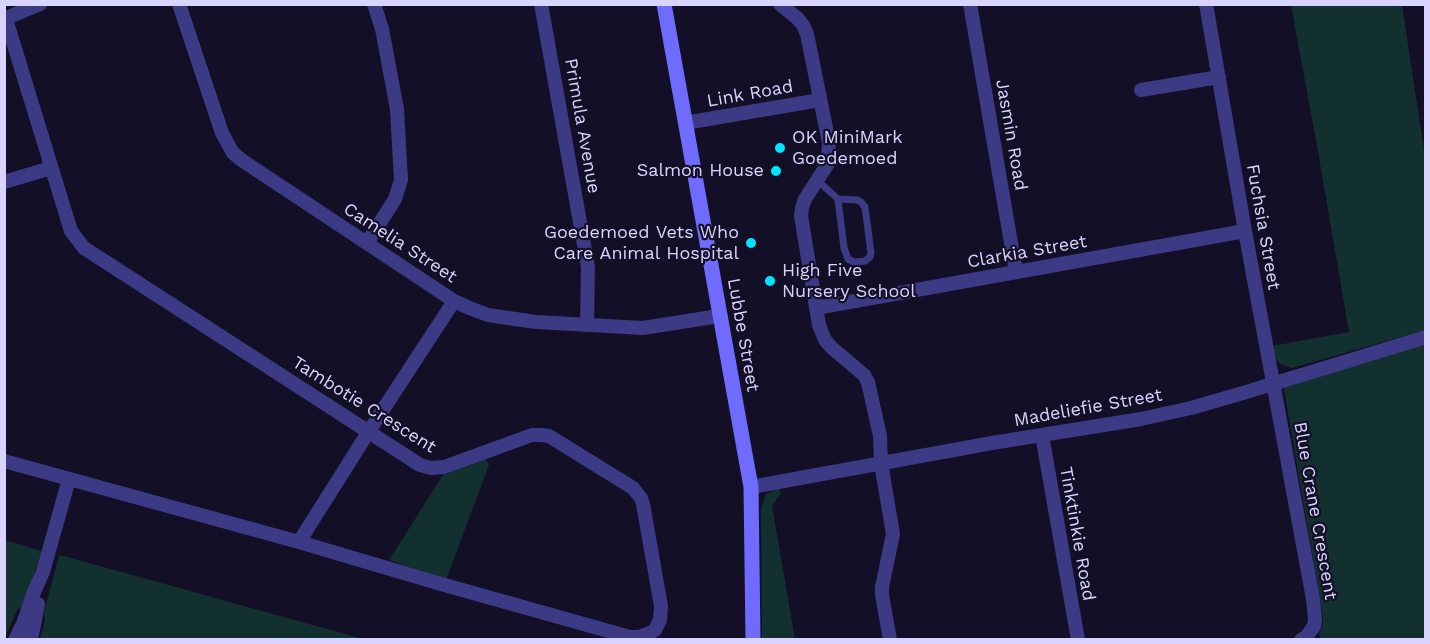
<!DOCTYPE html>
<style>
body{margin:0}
#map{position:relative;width:1430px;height:644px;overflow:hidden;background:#130f26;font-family:"Work Sans",sans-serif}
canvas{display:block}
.frame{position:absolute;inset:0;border:6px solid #d9d4ff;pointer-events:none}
</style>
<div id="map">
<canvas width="1430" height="644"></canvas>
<div class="frame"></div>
</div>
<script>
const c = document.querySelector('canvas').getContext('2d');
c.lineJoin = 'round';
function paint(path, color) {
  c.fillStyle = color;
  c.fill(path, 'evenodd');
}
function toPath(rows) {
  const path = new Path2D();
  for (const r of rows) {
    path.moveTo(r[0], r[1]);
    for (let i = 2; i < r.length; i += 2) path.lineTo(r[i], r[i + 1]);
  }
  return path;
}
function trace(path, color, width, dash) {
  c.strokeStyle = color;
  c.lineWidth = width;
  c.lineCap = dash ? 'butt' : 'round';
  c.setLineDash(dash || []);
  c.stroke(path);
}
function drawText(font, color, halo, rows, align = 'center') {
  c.font = font + ' "Work Sans",sans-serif';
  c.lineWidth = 4.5;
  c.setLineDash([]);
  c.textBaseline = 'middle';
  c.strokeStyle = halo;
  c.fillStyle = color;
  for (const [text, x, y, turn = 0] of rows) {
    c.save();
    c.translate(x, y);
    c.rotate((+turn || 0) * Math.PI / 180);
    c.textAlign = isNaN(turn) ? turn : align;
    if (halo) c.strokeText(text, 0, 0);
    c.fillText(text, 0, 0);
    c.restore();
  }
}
const green = toPath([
 [1291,5,1402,5,1425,156,1425,330,1292,368,1280,364,1275,357,1272,346,1349,332,1317,146],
 [1425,344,1425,639,1320,639,1319,632,1322,627,1323,617,1284,389,1287,384],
 [486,459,489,465,446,580,389,560,443,475],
 [779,488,781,493,772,506,795,639,762,639,761,508,766,494],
 [4,540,42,551,32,581,21,609,18,608,6,635,5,635],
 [59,555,71,558,363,639,40,639,45,620,44,612]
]);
const service = toPath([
 [818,181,838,199,844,248,848,259,854,262,865,261,870,257,871,253,865,207,861,202,857,200,838,199]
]);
const minor = toPath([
 [179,4,222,133,233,153,243,161,454,301,472,309,488,315,536,322,643,328,719,316],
 [541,4,588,267,587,325],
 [780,4,797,18,803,25,807,34,829,143,828,158,827,165,805,199,802,208,801,216,819,325,825,340,831,347,864,375,868,382,880,436,881,463,893,534,882,587,882,595,890,640],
 [970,4,1016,272],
 [1206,4,1245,231,1313,599,1315,619,1314,626,1307,636,1301,640],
 [4,19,40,4],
 [1141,90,1219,77],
 [685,123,820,100],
 [4,182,51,168],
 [367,243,395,199,401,180,397,109,382,29,374,4],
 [816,308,1245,231],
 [1042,435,1078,640],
 [4,461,299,542,441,584,630,637,639,637,648,634,655,630,660,620,661,606,643,504,641,498,633,488,549,436,541,435,532,435,444,467,431,468,420,465,84,248,71,231,6,19],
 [751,487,992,443,1141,419,1191,408,1243,393,1426,337],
 [299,542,369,431,454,301],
 [15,640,23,624,34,592,43,572,69,479],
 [31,640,38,604]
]);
const secondary = toPath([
 [664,4,751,487,753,640]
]);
const markers = [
 [780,148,6,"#00e5ff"],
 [776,171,6,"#00e5ff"],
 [751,243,6,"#00e5ff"],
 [770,281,6,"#00e5ff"]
];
const streetNames = [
 ["Link Road",750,94,-10],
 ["Primula Avenue",582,126,80],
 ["Jasmin Road",1011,135,80],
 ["Fuchsia Street",1263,227,80],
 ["Camelia Street",400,243,33],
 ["Clarkia Street",1027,252,-10],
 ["Lubbe Street",743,335,80],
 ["Tambotie Crescent",364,405,32],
 ["Madeliefie Street",1088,408,-10],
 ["Blue Crane Crescent",1315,511,80],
 ["Tinktinkie Road",1077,534,80]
];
const poiNames = [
 ["OK MiniMark",792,138],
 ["Goedemoed",792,159],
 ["Salmon House",764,171,"right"],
 ["Goedemoed Vets Who",739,233,"right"],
 ["Care Animal Hospital",739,254,"right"],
 ["High Five",782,271],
 ["Nursery School",782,292]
];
paint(green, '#12302f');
trace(service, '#3d3a85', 7);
trace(minor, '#3d3a85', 14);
trace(secondary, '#6f6bff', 15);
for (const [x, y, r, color] of markers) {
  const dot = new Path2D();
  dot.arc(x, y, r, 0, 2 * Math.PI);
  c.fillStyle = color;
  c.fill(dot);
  trace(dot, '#130f26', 2);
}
drawText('18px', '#d9d4ff', '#130f26', streetNames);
drawText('18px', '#d9d4ff', '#130f26', poiNames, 'left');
</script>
